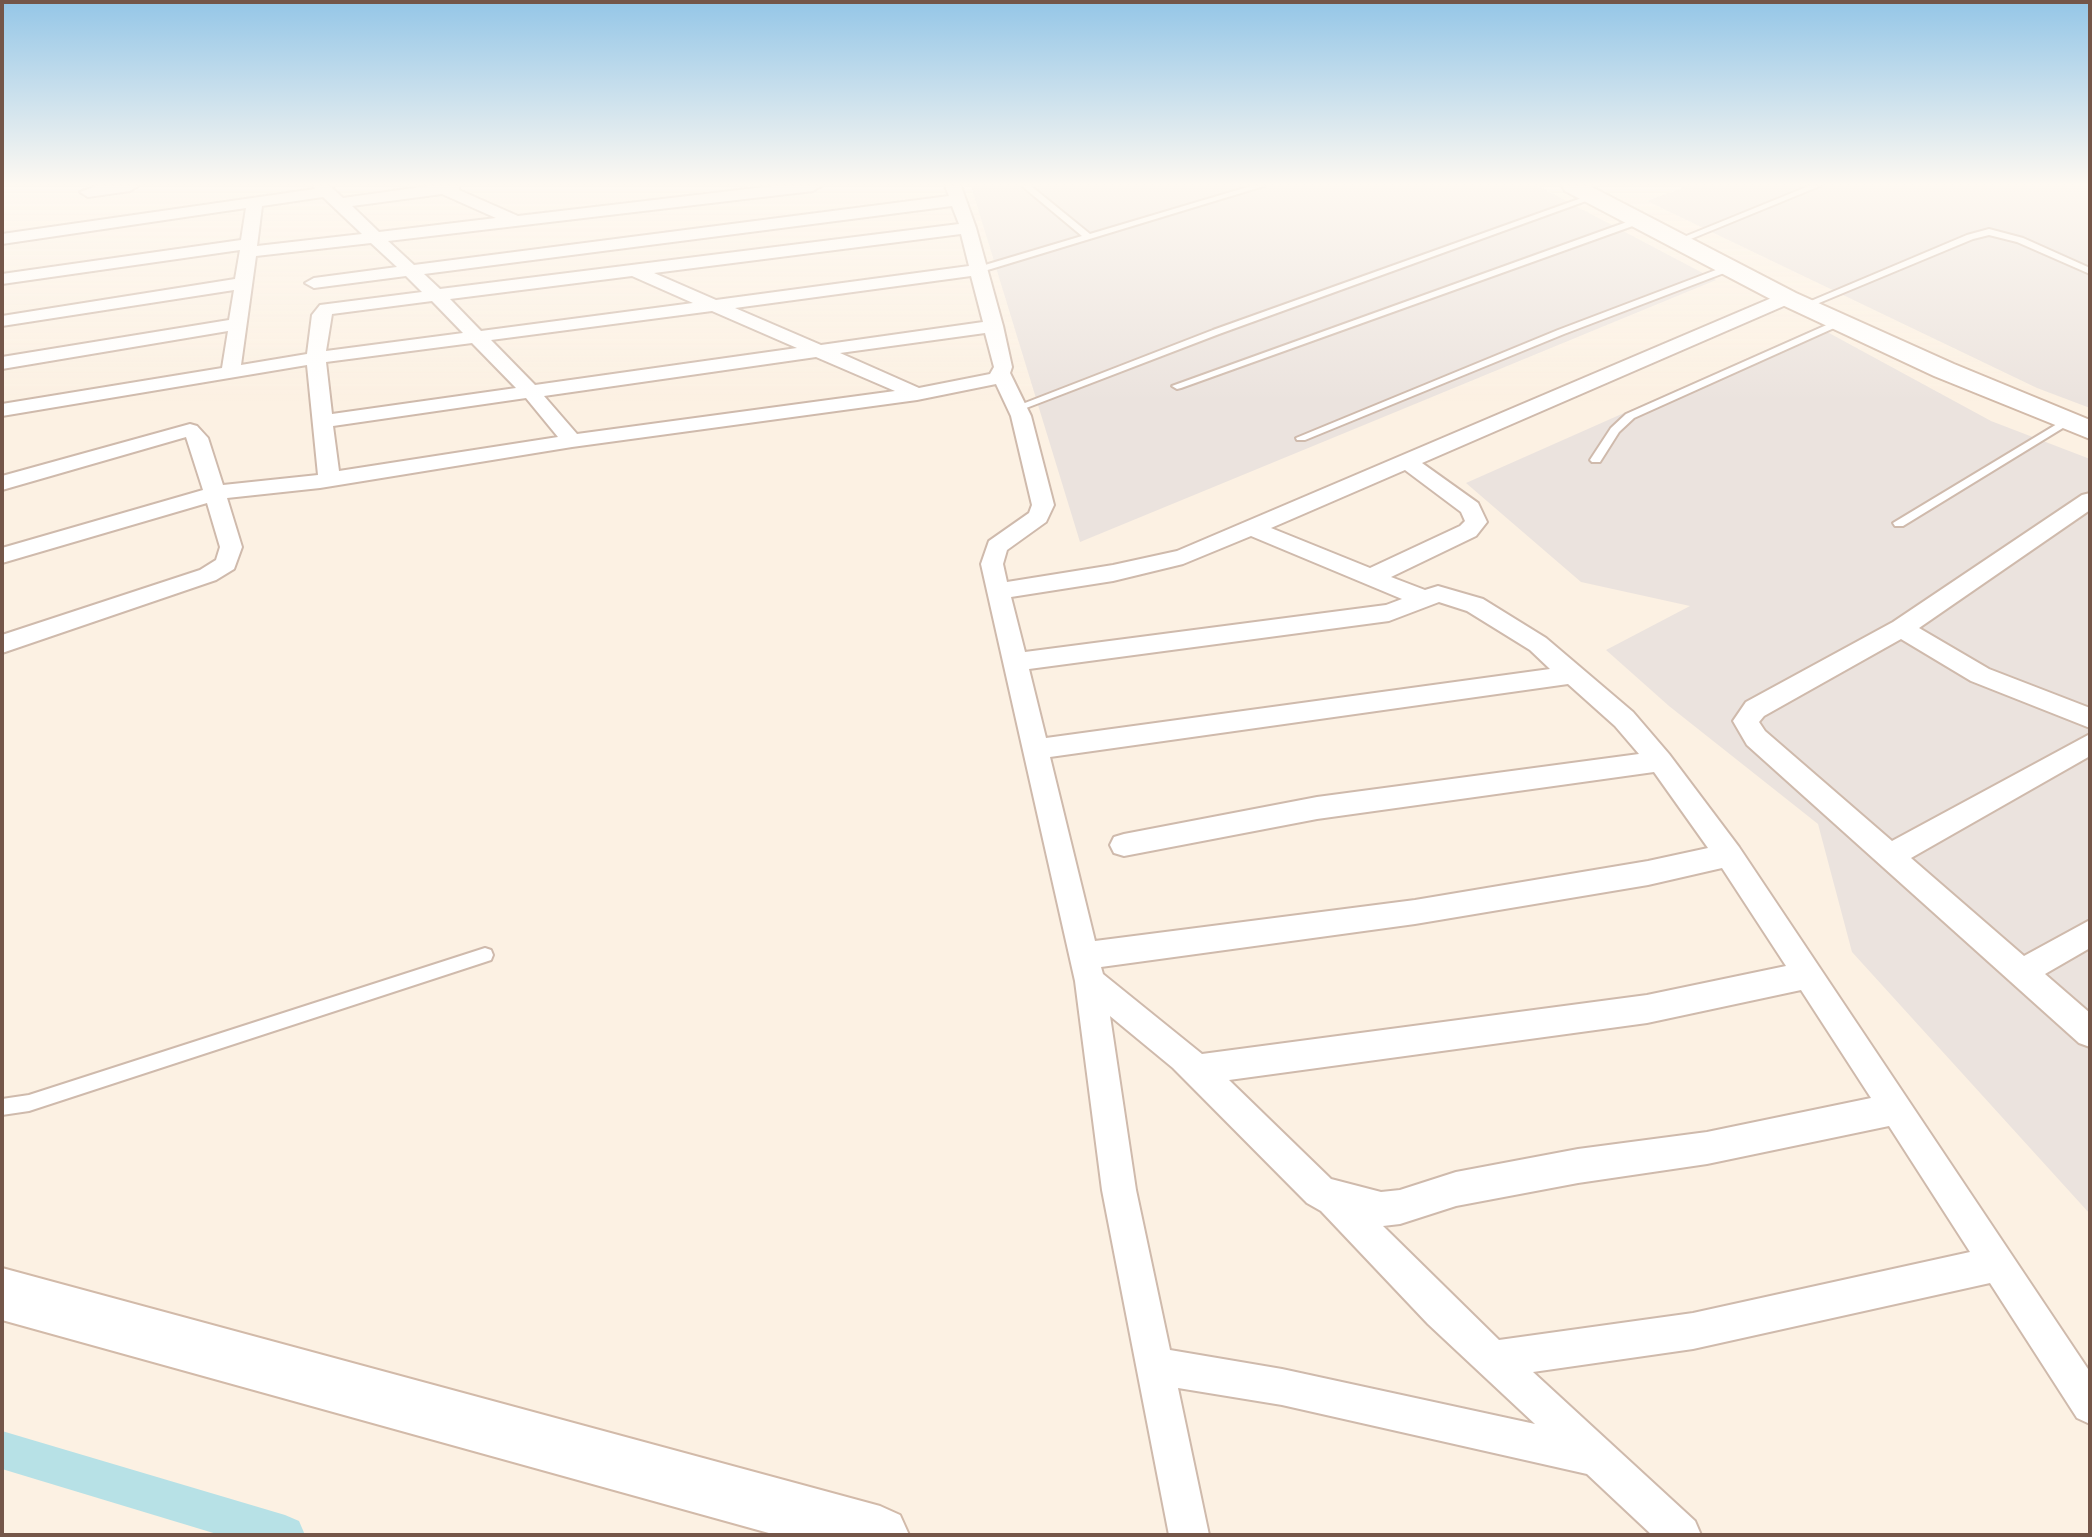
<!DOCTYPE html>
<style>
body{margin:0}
#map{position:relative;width:2092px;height:1537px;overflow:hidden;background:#fcf1e3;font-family:Manrope,sans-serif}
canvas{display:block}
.frame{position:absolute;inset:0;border:4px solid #745649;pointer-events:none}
</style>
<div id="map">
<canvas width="2092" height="1537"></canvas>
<div class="frame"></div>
</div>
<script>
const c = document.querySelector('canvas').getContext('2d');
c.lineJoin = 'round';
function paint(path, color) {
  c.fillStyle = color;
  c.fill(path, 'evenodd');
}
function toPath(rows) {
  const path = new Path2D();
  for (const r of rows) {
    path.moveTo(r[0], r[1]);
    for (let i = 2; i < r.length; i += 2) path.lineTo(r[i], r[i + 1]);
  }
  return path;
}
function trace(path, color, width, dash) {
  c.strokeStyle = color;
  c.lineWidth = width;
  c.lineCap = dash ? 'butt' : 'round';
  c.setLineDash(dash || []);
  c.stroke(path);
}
const industrial = toPath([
 [971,186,1538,186,1716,280,1080,542],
 [1688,186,2090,186,2090,408,2037,388,1647,201],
 [1818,327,1991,421,2090,459,2090,1214,1852,952,1818,824,1669,706,1606,650,1690,606,1581,582,1466,483]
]);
const canal = toPath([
 [2,1431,285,1515,299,1521,305,1535,220,1535,2,1469,2,1431]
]);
const service = toPath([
 [1022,186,1031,186,1090,234,1251,186,1264,186,981,272,975,272,975,268,1082,236,1022,186],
 [1809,186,1820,186,1681,243,1674,241,1809,186],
 [1590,195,1597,197,1219,334,1021,410,1017,411,1012,408,1213,330,1590,195],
 [1638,218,1642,221,1641,223,1181,388,1177,389,1172,386,1638,218],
 [1989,229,2023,238,2090,268,2090,274,2017,242,1989,235,1973,239,1807,308,1799,306,1967,235,1989,229],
 [1729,265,1732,266,1732,270,1564,334,1305,440,1297,440,1296,438,1558,330,1729,265],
 [1840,319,1845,322,1843,324,1634,418,1619,432,1600,462,1592,462,1590,460,1611,428,1626,414,1840,319],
 [2067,418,2072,421,2071,423,1903,526,1895,526,1893,523,2067,418],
 [485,948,491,950,493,955,491,960,485,962,29,1111,2,1115,2,1099,29,1095,485,948]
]);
const minor = toPath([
 [97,186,138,186,130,191,88,197,80,192,97,186],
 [313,186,330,186,343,198,428,186,459,186,459,190,518,216,773,186,821,186,813,191,388,241,414,265,949,196,945,186,961,186,976,228,1003,326,1012,367,1010,373,1031,416,1054,505,1046,522,1007,550,1003,564,1007,582,1113,565,1177,551,1781,294,1793,294,1796,298,1793,302,1422,463,1478,503,1487,522,1476,536,1391,577,1425,590,1438,586,1483,599,1546,638,1633,712,1669,754,1739,847,2090,1372,2090,1424,2077,1418,1990,1283,1693,1349,1533,1372,1695,1521,1701,1535,1652,1535,1587,1474,1282,1405,1178,1388,1209,1535,1169,1535,1102,1190,1075,981,981,564,989,541,1029,513,1032,505,1011,416,996,384,917,400,572,447,320,488,227,498,242,547,234,569,216,580,2,653,2,635,200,570,216,560,220,547,207,503,2,563,2,548,203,490,186,437,2,490,2,476,190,424,197,426,208,438,223,485,318,475,307,365,2,416,2,404,222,368,228,331,2,369,2,357,229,320,234,290,2,326,2,316,235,279,240,250,2,284,2,274,241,240,246,208,2,244,2,234,315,189,313,186],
 [442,194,496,218,379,232,352,206,442,194],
 [323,197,362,234,257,246,262,206,323,197],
 [952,206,959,224,440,289,424,274,952,206],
 [961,234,969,266,716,300,654,273,961,234],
 [371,243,397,267,314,278,305,283,314,288,406,276,422,292,320,305,312,315,307,354,241,365,256,256,371,243],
 [632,276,693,303,481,331,450,299,632,276],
 [971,276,983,322,821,345,735,308,971,276],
 [432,301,463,333,326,351,332,314,432,301],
 [712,311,797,348,535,385,491,340,712,311],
 [985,333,994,367,990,374,919,388,840,353,985,333],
 [472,343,516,388,332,414,326,362,472,343],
 [816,357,895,391,577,434,544,396,816,357],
 [526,398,558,437,339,471,333,426,526,398],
 [1405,470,1461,512,1465,521,1460,526,1370,568,1271,528,1405,470],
 [1251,536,1402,599,1386,605,1025,652,1011,597,1113,581,1183,564,1251,536],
 [1439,602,1467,611,1530,650,1550,669,1046,738,1029,669,1389,621,1439,602],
 [1568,684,1615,726,1639,754,1317,797,1124,834,1114,837,1110,845,1114,853,1124,856,1317,819,1654,772,1708,848,1648,861,1415,900,1095,941,1050,757,1568,684],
 [1722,868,1786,966,1647,995,1202,1054,1103,974,1101,967,1415,924,1648,885,1722,868],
 [1801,990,1871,1098,1707,1132,1578,1149,1456,1172,1400,1190,1381,1192,1331,1179,1229,1080,1647,1023,1801,990],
 [1110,1016,1173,1068,1307,1203,1321,1211,1428,1324,1535,1424,1282,1369,1170,1350,1136,1190,1110,1016],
 [1889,1126,1970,1252,1693,1313,1499,1340,1383,1226,1400,1224,1456,1206,1578,1183,1707,1164,1889,1126],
 [2090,493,2090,510,1919,628,1989,669,2090,708,2090,728,1971,681,1901,639,1764,716,1759,722,1765,731,1892,841,2090,734,2090,756,1911,858,2024,956,2090,920,2090,948,2045,974,2090,1013,2090,1047,2079,1043,1747,745,1733,721,1746,702,1893,622,2082,495,2090,493]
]);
const secondary = toPath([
 [1562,186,1590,186,1796,293,1954,364,2090,420,2090,439,1934,376,1778,303,1565,191,1562,186],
 [2,1268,880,1506,900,1515,909,1535,776,1535,2,1320,2,1268]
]);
paint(industrial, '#ebe3de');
paint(canal, '#b7e1e6');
trace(service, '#cfbaac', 4);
trace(minor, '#cfbaac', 4);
trace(secondary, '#d2baa9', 4);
paint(service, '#fff');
paint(minor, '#fff');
paint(secondary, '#fff');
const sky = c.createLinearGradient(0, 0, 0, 401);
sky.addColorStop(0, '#94c6e7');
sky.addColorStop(0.46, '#fef9f2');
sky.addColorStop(1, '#fef9f200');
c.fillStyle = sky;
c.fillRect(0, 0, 2092, 401);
</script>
